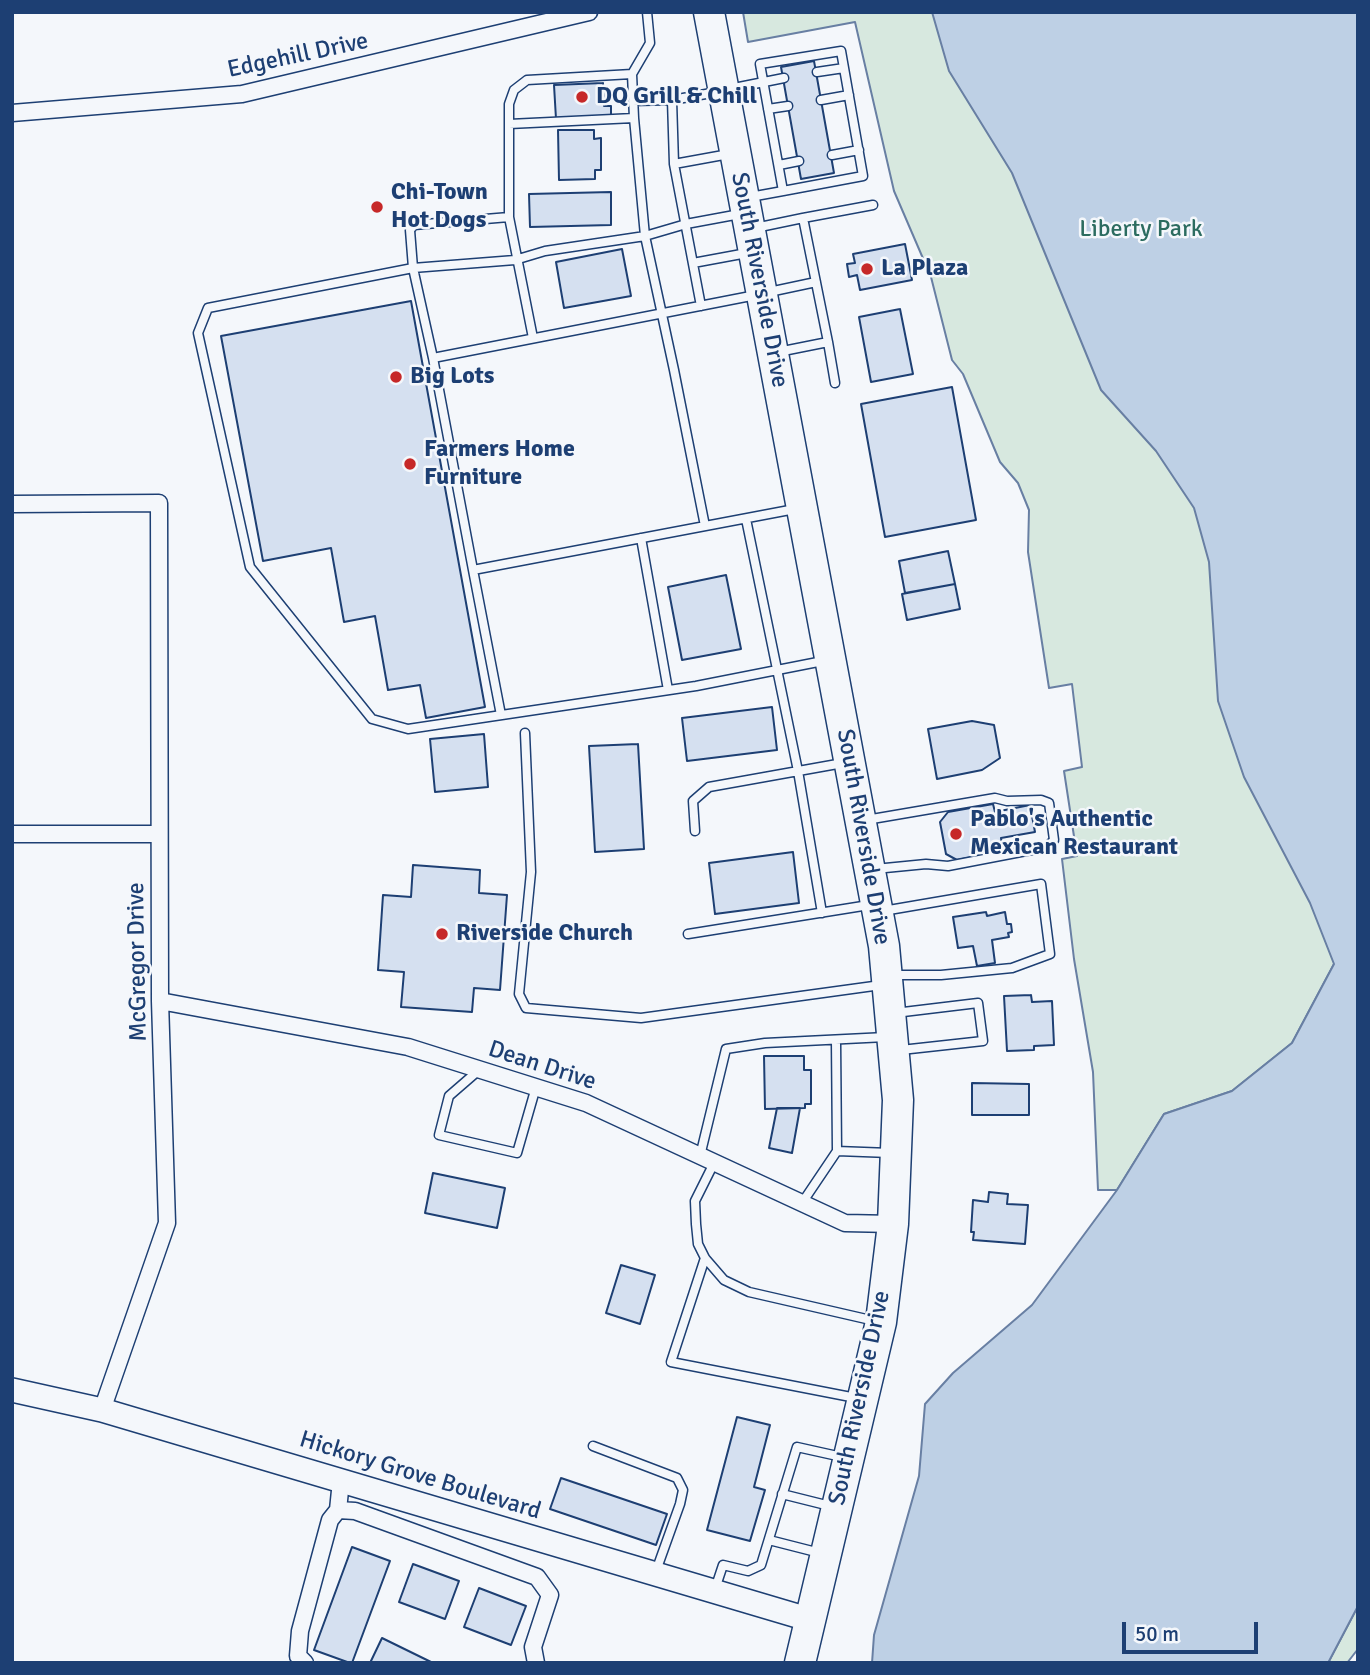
<!DOCTYPE html>
<style>
body{margin:0}
#map{position:relative;width:1370px;height:1675px;overflow:hidden;background:#f4f7fb;font-family:Signika,sans-serif}
canvas{display:block}
.frame{position:absolute;inset:0;border:14px solid #1d3f73;pointer-events:none}
.scale{position:absolute;left:1122px;top:1622px;width:136px;height:32px;box-sizing:border-box;border:4px solid #1d3f73;border-top:0;padding-left:9px;font-size:21px;line-height:24px;white-space:nowrap;color:#1d3f73;-webkit-text-stroke:5px #f4f7fb;paint-order:stroke}
</style>
<div id="map">
<canvas width="1370" height="1675"></canvas>
<div class="frame"></div>
<div class="scale">50 m</div>
</div>
<script>
const c = document.querySelector('canvas').getContext('2d');
c.lineJoin = 'round';
function paint(path, color) {
  c.fillStyle = color;
  c.fill(path, 'evenodd');
}
function toPath(rows) {
  const path = new Path2D();
  for (const r of rows) {
    path.moveTo(r[0], r[1]);
    for (let i = 2; i < r.length; i += 2) path.lineTo(r[i], r[i + 1]);
  }
  return path;
}
function trace(path, color, width, dash) {
  c.strokeStyle = color;
  c.lineWidth = width;
  c.lineCap = dash ? 'butt' : 'round';
  c.setLineDash(dash || []);
  c.stroke(path);
}
function drawText(font, color, halo, rows, align = 'center') {
  c.font = font + ' Signika,sans-serif';
  c.lineWidth = 5;
  c.setLineDash([]);
  c.textBaseline = 'middle';
  c.strokeStyle = halo;
  c.fillStyle = color;
  for (const [text, x, y, turn = 0] of rows) {
    c.save();
    c.translate(x, y);
    c.rotate((+turn || 0) * Math.PI / 180);
    c.textAlign = isNaN(turn) ? turn : align;
    if (halo) c.strokeText(text, 0, 0);
    c.fillText(text, 0, 0);
    c.restore();
  }
}
const green = toPath([
 [743,12,1358,12,1334,964,1292,1043,1232,1091,1164,1114,1117,1190,1098,1190,1093,1072,1074,959,1062,859,1077,856,1064,771,1082,767,1072,684,1049,688,1028,552,1029,510,1018,483,1000,462,963,374,952,360,931,277,894,191,855,22,748,42,743,12],
 [1358,1606,1358,1649,1347,1663,1328,1663,1358,1606]
]);
const water = toPath([
 [932,12,1358,12,1358,1606,1328,1663,872,1663,874,1635,919,1476,925,1404,953,1373,1032,1305,1117,1190,1164,1114,1232,1091,1292,1043,1334,964,1310,903,1244,777,1218,701,1209,562,1194,508,1156,451,1101,390,1012,173,949,71,932,12]
]);
const building = toPath([
 [814,61,834,173,801,179,781,67,814,61],
 [603,83,604,106,611,106,611,116,556,119,554,85,603,83],
 [558,130,594,130,594,139,601,138,601,170,595,170,595,179,559,180,558,130],
 [611,192,611,225,530,227,529,194,611,192],
 [905,244,912,280,860,290,857,275,849,277,847,264,855,263,853,254,905,244],
 [622,249,631,296,564,308,556,262,622,249],
 [411,301,485,707,426,718,420,685,388,690,375,616,344,622,331,548,263,561,221,336,411,301],
 [900,309,913,374,871,382,859,317,900,309],
 [952,387,976,520,885,537,861,404,952,387],
 [948,551,955,584,905,593,899,561,948,551],
 [726,575,741,649,682,660,668,587,726,575],
 [955,584,960,609,907,620,902,594,955,584],
 [772,707,777,750,687,761,682,718,772,707],
 [972,721,994,725,1000,758,982,770,937,779,928,729,972,721],
 [484,734,488,787,435,792,430,739,484,734],
 [638,744,644,849,595,852,589,746,638,744],
 [993,804,995,812,1030,805,1035,832,1001,838,1003,851,957,860,946,854,940,822,948,812,993,804],
 [793,852,799,903,715,914,709,863,793,852],
 [413,865,480,870,479,893,507,895,500,990,474,988,472,1012,401,1007,404,972,378,970,383,895,411,897,413,865],
 [986,912,987,916,1005,912,1007,924,1011,924,1012,932,1008,933,1009,937,992,940,995,963,977,966,973,946,958,948,953,917,986,912],
 [1031,995,1032,1002,1052,1001,1054,1045,1034,1046,1034,1050,1007,1051,1004,996,1031,995],
 [764,1056,804,1056,804,1070,811,1070,811,1104,805,1104,805,1108,765,1109,764,1056],
 [972,1083,1029,1084,1029,1115,972,1115,972,1083],
 [777,1108,800,1108,792,1153,769,1148,777,1108],
 [433,1173,505,1188,497,1228,425,1213,433,1173],
 [989,1192,1008,1194,1007,1204,1028,1205,1025,1244,973,1240,974,1232,971,1232,973,1200,988,1202,989,1192],
 [621,1265,655,1275,640,1324,606,1313,621,1265],
 [737,1417,770,1425,754,1487,765,1490,750,1541,707,1530,737,1417],
 [561,1478,667,1514,656,1545,550,1509,561,1478],
 [352,1547,390,1561,352,1663,350,1663,314,1650,352,1547],
 [413,1564,459,1581,445,1619,399,1602,413,1564],
 [479,1588,526,1606,511,1645,464,1627,479,1588],
 [382,1638,431,1662,431,1663,370,1663,382,1638]
]);
const lane = toPath([
 [647,12,650,43,632,74,634,118,645,236,674,370,705,526],
 [817,72,844,68],
 [632,74,527,80,514,90,509,104,509,217,414,225,410,230,413,268,208,308,198,333,250,567,372,719,408,729,696,686,823,661],
 [729,89,784,78],
 [672,100,717,92],
 [821,100,849,95],
 [633,101,672,100,674,164,701,306],
 [768,109,788,106],
 [509,124,634,118],
 [832,155,859,150],
 [674,164,729,154],
 [779,165,799,161],
 [750,197,783,191,863,176,841,51,760,64,783,191],
 [509,217,533,338],
 [803,218,873,205],
 [755,228,803,218,828,342,778,352],
 [693,263,747,253],
 [769,292,816,282],
 [756,295,433,358,473,570,795,509],
 [828,342,835,383],
 [433,358,413,268,515,260,545,251,645,236,686,224,740,214],
 [746,519,798,771,822,913],
 [641,538,668,690],
 [473,570,501,715],
 [525,733,531,872,519,994,526,1008,641,1018,881,985],
 [866,820,995,798,1007,801,1041,800,1049,803,1054,840,1047,847,948,866,926,864,875,869],
 [695,831,693,801,709,787,843,763],
 [883,911,1041,884,1050,954,1012,968,941,975,894,975],
 [688,934,869,905],
 [895,1013,978,1003,983,1041,901,1050],
 [479,1070,449,1096,439,1135,517,1153,536,1087],
 [837,1151,890,1153],
 [700,1156,726,1049,765,1043,886,1037],
 [714,1163,695,1201,696,1224,698,1244,705,1258,724,1280,749,1292,875,1321],
 [802,1203,837,1151,836,1041],
 [705,1258,671,1362,856,1398],
 [593,1446,677,1478,683,1490,680,1504,656,1571],
 [782,1494,830,1506],
 [769,1540,820,1553],
 [715,1589,723,1565,748,1571,761,1565,797,1447,842,1457]
]);
const street = toPath([
 [12,113,242,94,589,12],
 [12,504,159,503,160,1001,167,1223,102,1410],
 [12,834,159,834],
 [160,1001,408,1047,586,1103,845,1223,893,1224],
 [338,1510,355,1511,537,1577,550,1595,533,1647,536,1663],
 [305,1663,298,1656,300,1631,330,1520,338,1510,341,1481]
]);
const secondary = toPath([
 [12,1390,102,1410,811,1620]
]);
const highway = toPath([
 [709,12,884,946,898,1100,893,1224,881,1322,800,1663]
]);
const markers = [
 [582,97,7,"#c62828"],
 [377,207,7,"#c62828"],
 [867,269,7,"#c62828"],
 [396,377,7,"#c62828"],
 [410,464,7,"#c62828"],
 [956,834,7,"#c62828"],
 [442,934,7,"#c62828"]
];
const streetNames = [
 ["Edgehill Drive",298,56,-12],
 ["South Riverside Drive",759,280,79],
 ["South Riverside Drive",863,837,80],
 ["McGregor Drive",138,962,-91],
 ["Dean Drive",542,1066,18],
 ["South Riverside Drive",860,1398,-78],
 ["Hickory Grove Boulevard",420,1476,17]
];
const poiNames = [
 ["DQ Grill & Chill",596,97],
 ["Chi-Town",391,193],
 ["Hot Dogs",391,221],
 ["La Plaza",881,269],
 ["Big Lots",410,377],
 ["Farmers Home",424,450],
 ["Furniture",424,478],
 ["Pablo's Authentic",970,820],
 ["Mexican Restaurant",970,848],
 ["Riverside Church",456,934]
];
const parkNames = [
 ["Liberty Park",1141,230]
];
paint(green, '#d7e8df');
trace(green, '#687fa3', 2);
paint(water, '#bed0e5');
trace(water, '#687fa3', 2);
paint(building, '#d5e0f0');
trace(building, '#1d3f73', 2);
trace(lane, '#1d3f73', 11);
trace(street, '#1d3f73', 19);
trace(secondary, '#1d3f73', 26);
trace(highway, '#1d3f73', 33);
trace(lane, '#f4f7fb', 8);
trace(street, '#f4f7fb', 16);
trace(secondary, '#f4f7fb', 23);
trace(highway, '#f4f7fb', 30);
for (const [x, y, r, color] of markers) {
  const dot = new Path2D();
  dot.arc(x, y, r, 0, 2 * Math.PI);
  c.fillStyle = color;
  c.fill(dot);
  trace(dot, '#f4f7fb', 2.5);
}
drawText('24px', '#1d3f73', '#f4f7fb', streetNames);
drawText('bold 24px', '#1d3f73', '#f4f7fb', poiNames, 'left');
drawText('24px', '#2c6c60', '#f4f7fb', parkNames);
</script>
